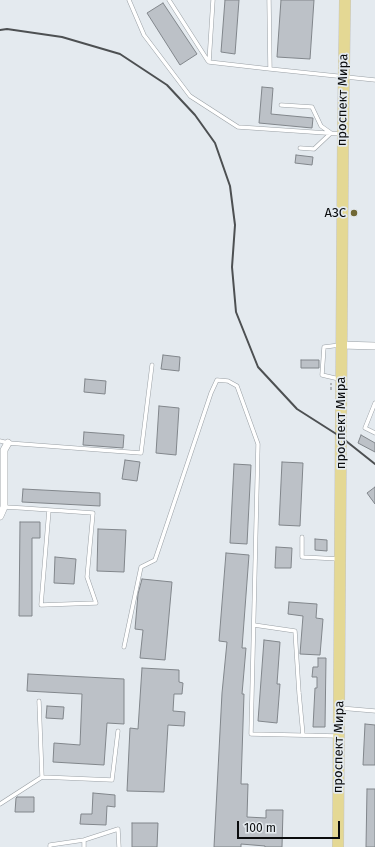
<!DOCTYPE html>
<meta charset="utf-8">
<style>
body{margin:0}
#map{position:relative;width:375px;height:847px;overflow:hidden;background:#e4eaef;font-family:"Fira Sans",sans-serif}
canvas{display:block}
.scale{position:absolute;left:237px;top:821px;width:103px;height:18px;box-sizing:border-box;border:2px solid #0a0c0d;border-top:0;padding-left:5px;font-size:12px;line-height:14px;white-space:nowrap;color:#0a0c0d;-webkit-text-stroke:3px #e4eaef;paint-order:stroke}
</style>
<div id="map">
<canvas width="375" height="847"></canvas>
<div class="scale">100 m</div>
</div>
<script>
const c = document.querySelector('canvas').getContext('2d');
c.lineJoin = 'round';
function paint(path, color) {
  c.fillStyle = color;
  c.fill(path, 'evenodd');
}
function toPath(rows) {
  const path = new Path2D();
  for (const r of rows) {
    path.moveTo(r[0], r[1]);
    for (let i = 2; i < r.length; i += 2) path.lineTo(r[i], r[i + 1]);
  }
  return path;
}
function trace(path, color, width, dash) {
  c.strokeStyle = color;
  c.lineWidth = width;
  c.lineCap = dash ? 'butt' : 'round';
  c.setLineDash(dash || []);
  c.stroke(path);
}
function drawText(font, color, halo, rows, align = 'center') {
  c.font = font + ' "Fira Sans",sans-serif';
  c.lineWidth = 3.5;
  c.setLineDash([]);
  c.textBaseline = 'middle';
  c.strokeStyle = halo;
  c.fillStyle = color;
  for (const [text, x, y, turn = 0] of rows) {
    c.save();
    c.translate(x, y);
    c.rotate((+turn || 0) * Math.PI / 180);
    c.textAlign = isNaN(turn) ? turn : align;
    if (halo) c.strokeText(text, 0, 0);
    c.fillText(text, 0, 0);
    c.restore();
  }
}
const building = toPath([
 [225,0,239,0,235,54,221,52,225,0],
 [281,0,314,0,310,59,277,57,281,0],
 [163,3,197,54,180,65,147,13,163,3],
 [262,87,273,88,271,114,313,118,312,128,259,123,262,87],
 [296,155,313,157,312,165,295,163,296,155],
 [163,355,180,357,179,371,161,369,163,355],
 [301,360,319,360,319,368,301,368,301,360],
 [85,379,106,381,105,394,84,392,85,379],
 [159,406,179,408,176,455,156,453,159,406],
 [84,432,124,435,123,448,83,445,84,432],
 [361,435,375,443,375,452,358,443,361,435],
 [125,460,140,462,137,481,122,479,125,460],
 [282,462,303,463,300,526,279,525,282,462],
 [234,464,251,465,247,544,230,543,234,464],
 [375,487,375,504,367,493,375,487],
 [23,489,100,493,100,506,22,502,23,489],
 [20,522,40,522,40,538,32,538,32,616,19,616,20,522],
 [98,529,126,530,124,572,97,571,98,529],
 [315,539,327,540,327,551,315,550,315,539],
 [276,547,292,548,291,568,275,568,276,547],
 [226,553,249,555,242,648,246,648,242,694,244,694,241,784,248,784,247,817,266,818,266,810,283,810,282,847,265,847,265,846,241,844,241,847,214,847,222,693,227,642,219,641,226,553],
 [55,557,76,559,74,584,54,583,55,557],
 [142,579,172,582,165,660,140,658,143,630,135,629,138,594,142,579],
 [289,602,317,604,316,618,323,619,320,655,300,654,303,616,288,614,289,602],
 [264,640,280,642,277,684,280,684,277,723,258,721,264,640],
 [318,658,326,658,325,727,313,727,315,688,317,688,317,677,312,677,313,667,318,667,318,658],
 [142,668,179,670,179,682,183,683,182,694,174,694,173,711,185,712,184,726,168,725,164,792,127,791,130,728,138,729,142,668],
 [28,674,124,679,124,724,107,723,104,765,53,762,54,743,80,745,82,694,27,691,28,674],
 [47,706,64,707,63,719,46,718,47,706],
 [365,724,375,725,375,765,363,765,365,724],
 [367,789,375,789,375,847,366,847,367,789],
 [93,793,115,795,115,807,107,806,106,825,80,824,81,814,92,814,93,793],
 [17,797,34,797,34,812,15,812,16,798,17,797],
 [132,823,158,823,157,847,132,847,132,823]
]);
const path = toPath([
 [331,390,331,383]
]);
const service = toPath([
 [129,0,144,35,190,96,238,127,341,134],
 [169,0,208,61],
 [213,0,209,62,270,69],
 [269,0,270,69,375,80],
 [281,105,312,107,321,126,331,133,314,149,300,148],
 [339,379,322,375,324,347,340,345],
 [375,403,365,428,375,433],
 [0,441,8,443,141,453,152,365],
 [4,507,22,508,93,513,87,577,96,603,41,605,49,510],
 [302,537,302,557,339,559],
 [254,625,295,631,299,693,303,735],
 [124,647,141,567,155,560,211,393,217,380,228,381,237,386,258,444,251,734,337,736],
 [39,701,42,777],
 [340,708,375,711],
 [0,804,42,777,112,780,118,731],
 [84,840,84,847],
 [50,847,50,845,84,840,118,829,119,847]
]);
const minor = toPath([
 [341,345,375,346],
 [0,516,4,507,4,450,8,443]
]);
const primary = toPath([
 [338,847,343,134,345,0]
]);
const rail = toPath([
 [0,30,7,29,62,37,120,54,167,85,195,115,215,143,230,186,235,225,232,267,236,312,258,367,297,409,341,437,375,464]
]);
const markers = [
 [354,213,4,"#716835"]
];
const streetNames = [
 ["проспект Мира",343,100,-89],
 ["проспект Мира",341,423,-90],
 ["проспект Мира",339,747,-89]
];
const poiNames = [
 ["АЗС",346,213]
];
paint(building, '#bcc1c7');
trace(building, '#81868b', 1);
trace(service, '#9aa0a5', 4.5);
trace(minor, '#9aa0a5', 8);
trace(primary, '#c4c5c5', 12);
trace(path, '#787c7f', 1, [3, 2]);
trace(service, '#fff', 3.5);
trace(minor, '#fff', 7);
trace(primary, '#e4d894', 11);
trace(rail, '#4d5052', 2);
for (const [x, y, r, color] of markers) {
  const dot = new Path2D();
  dot.arc(x, y, r, 0, 2 * Math.PI);
  c.fillStyle = color;
  c.fill(dot);
  trace(dot, '#e4eaef', 1.5);
}
drawText('13px', '#0a0c0d', '#e4eaef', streetNames);
drawText('13px', '#0a0c0d', '#e4eaef', poiNames, 'right');
</script>
